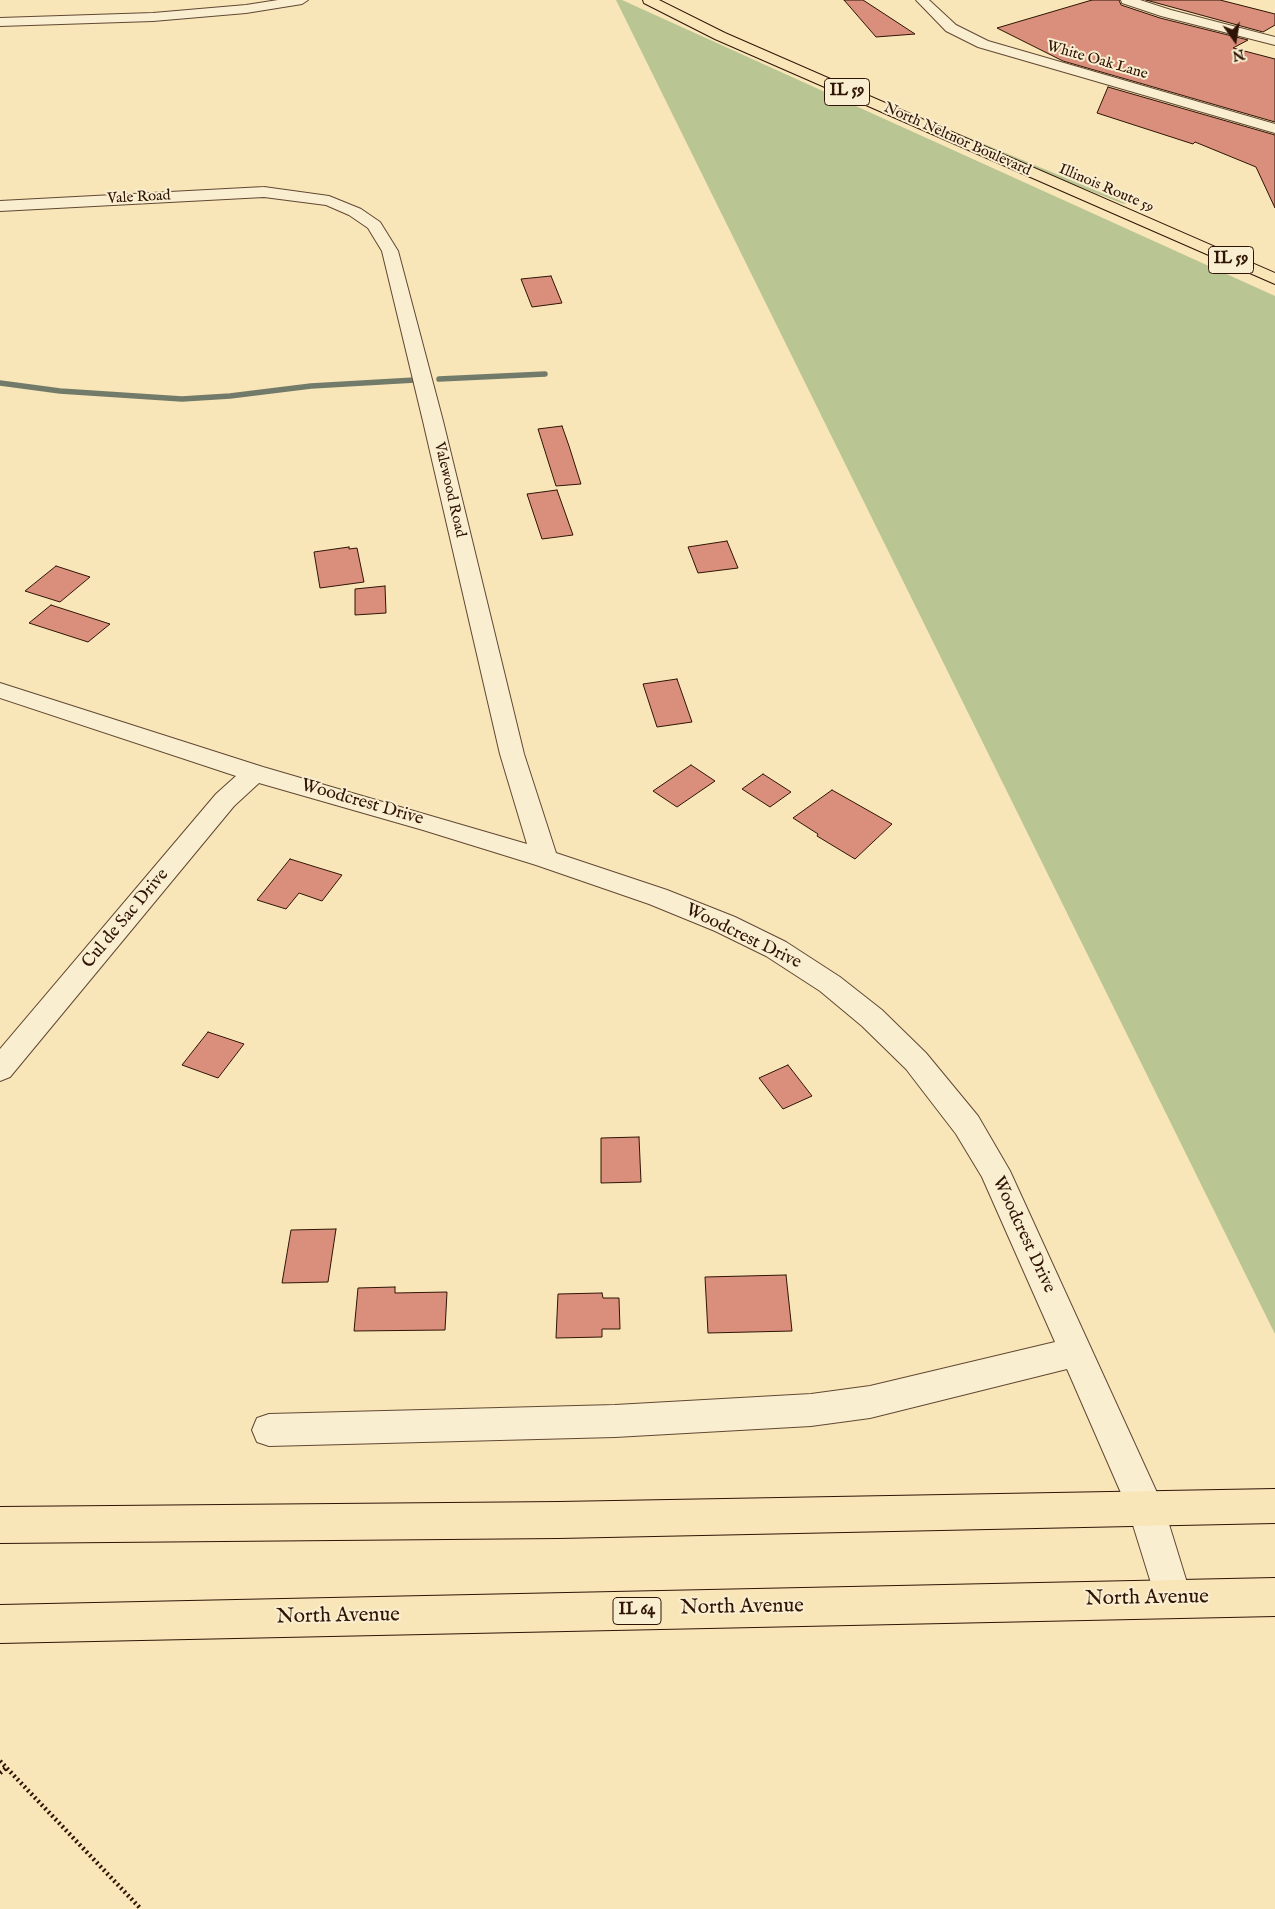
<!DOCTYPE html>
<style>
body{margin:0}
#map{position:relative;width:1275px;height:1909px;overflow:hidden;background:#f8e5b8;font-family:"IM FELL English",serif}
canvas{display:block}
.north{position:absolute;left:1210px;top:15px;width:50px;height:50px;-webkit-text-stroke:4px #faeed1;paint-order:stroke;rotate:167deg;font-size:14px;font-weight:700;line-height:20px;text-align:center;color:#2f1405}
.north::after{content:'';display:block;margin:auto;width:18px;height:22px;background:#2f1405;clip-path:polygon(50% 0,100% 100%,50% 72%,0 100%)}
</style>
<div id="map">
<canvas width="1275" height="1909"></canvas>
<div class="north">N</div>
</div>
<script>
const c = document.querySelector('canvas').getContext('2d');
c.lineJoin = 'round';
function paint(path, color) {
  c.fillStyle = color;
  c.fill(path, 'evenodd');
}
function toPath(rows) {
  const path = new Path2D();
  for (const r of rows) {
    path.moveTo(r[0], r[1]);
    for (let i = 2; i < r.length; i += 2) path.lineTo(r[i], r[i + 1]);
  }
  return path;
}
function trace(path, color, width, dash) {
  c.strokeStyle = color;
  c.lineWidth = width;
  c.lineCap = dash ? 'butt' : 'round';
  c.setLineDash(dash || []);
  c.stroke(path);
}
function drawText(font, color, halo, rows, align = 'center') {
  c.font = font + ' "IM FELL English",serif';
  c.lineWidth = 4;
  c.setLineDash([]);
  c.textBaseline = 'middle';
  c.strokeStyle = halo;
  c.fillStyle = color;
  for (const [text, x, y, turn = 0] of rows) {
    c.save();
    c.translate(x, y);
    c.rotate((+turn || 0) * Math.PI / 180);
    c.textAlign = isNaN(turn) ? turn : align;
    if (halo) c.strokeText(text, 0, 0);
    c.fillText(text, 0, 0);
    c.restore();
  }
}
const green = toPath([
 [616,0,622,0,1275,296,1275,1334],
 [929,122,931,122,1126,203,1124,204,1051,176]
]);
const stream = toPath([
 [439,379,545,374],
 [0,383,60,391,182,399,230,396,311,386,415,380]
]);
const building = toPath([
 [844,0,863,0,915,34,876,37,844,0],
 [1092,0,1119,0,1121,5,1160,18,1248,40,1233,48,1275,59,1275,122,1063,61,997,28,1092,0],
 [1146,0,1220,0,1275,14,1275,25,1263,32,1146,0],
 [1108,87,1275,135,1275,208,1256,167,1195,142,1193,144,1097,113,1108,87],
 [551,276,562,303,532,307,521,279,551,276],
 [562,426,569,446,581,484,556,486,538,429,562,426],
 [557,490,573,535,542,539,527,494,557,490],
 [727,541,738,568,698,573,688,547,727,541],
 [349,547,349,549,357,548,364,582,320,588,314,552,349,547],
 [56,566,90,577,60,602,25,591,56,566],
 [385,586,386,613,355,615,355,589,385,586],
 [51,605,110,624,88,642,29,623,51,605],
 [677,679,692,722,657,727,643,684,677,679],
 [691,765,715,781,677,807,653,791,691,765],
 [763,774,791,792,770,807,742,789,763,774],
 [832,790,892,824,855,859,817,836,818,834,793,818,832,790],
 [290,859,319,868,342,875,322,901,299,893,286,909,257,900,290,859],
 [208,1032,244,1044,218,1078,182,1065,208,1032],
 [788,1065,812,1096,783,1109,759,1078,788,1065],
 [639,1137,641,1182,601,1183,601,1138,639,1137],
 [336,1229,328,1282,282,1283,291,1230,336,1229],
 [786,1275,792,1331,708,1333,705,1277,786,1275],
 [395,1287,395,1293,447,1292,445,1330,354,1331,358,1288,395,1287],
 [602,1293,603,1298,619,1298,620,1329,602,1329,602,1337,556,1338,558,1294,602,1293]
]);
const path = toPath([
 [0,1761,141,1909],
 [0,1773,6,1768]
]);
const minor = toPath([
 [278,0,308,0,302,4,246,13,153,21,0,26,0,18,153,13,246,5,278,0],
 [916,0,929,0,956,25,988,41,1275,124,1275,133,978,47,946,31,916,0],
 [1121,0,1140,0,1171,10,1275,37,1275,45,1161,16,1122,3,1121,0],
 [264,187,329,196,361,209,380,222,398,251,443,421,524,754,556,853,667,890,735,917,786,942,840,977,882,1010,926,1053,978,1116,1010,1171,1164,1508,1192,1599,1186,1612,1173,1618,1160,1612,1128,1509,1067,1369,870,1418,811,1426,615,1437,269,1446,257,1442,252,1430,257,1418,269,1414,615,1405,811,1394,870,1386,1055,1342,982,1177,956,1134,906,1069,862,1026,820,991,766,956,715,931,649,904,536,865,423,830,259,783,234,806,10,1077,0,1081,0,1049,216,794,236,776,0,698,0,683,263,767,527,844,500,754,423,421,382,251,368,228,349,215,326,205,264,197,0,211,0,201,264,187]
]);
const major = toPath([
 [643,0,659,0,725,33,1275,273,1275,284,715,39,644,3,643,0],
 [1275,1489,1275,1523,559,1538,0,1543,0,1507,559,1502,1275,1489],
 [1275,1578,1275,1616,0,1643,0,1605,1275,1578]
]);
const farStreetnames = [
 ["White Oak Lane",1097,61,16],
 ["North Neltnor Boulevard",957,140,24],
 ["Illinois Route 59",1106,189,23],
 ["Vale Road",139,198,-3],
 ["Valewood Road",449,490,77]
];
const shields = [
 [847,92,45],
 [1231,260,45],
 [637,1611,48]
];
const shieldNames = [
 ["IL 59",847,92],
 ["IL 59",1231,260],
 ["IL 64",637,1611]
];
const streetNames = [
 ["Woodcrest Drive",362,803,16],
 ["Cul de Sac Drive",126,919,-50],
 ["Woodcrest Drive",743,937,26],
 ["Woodcrest Drive",1023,1235,65]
];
const nearStreetnames = [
 ["North Avenue",1147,1599,-1],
 ["North Avenue",742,1608,-1],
 ["North Avenue",338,1617,-1]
];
paint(green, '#b9c592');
trace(stream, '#727b69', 5.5);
paint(building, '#d98f7b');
trace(building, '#2f1405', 1);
trace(minor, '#614832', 2);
trace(major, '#2f1405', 2);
trace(path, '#2f1405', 4.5, [2, 3]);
paint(minor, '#faeed1');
paint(major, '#f8e5b8');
drawText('15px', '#2f1405', '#faeed1', farStreetnames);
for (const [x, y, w] of shields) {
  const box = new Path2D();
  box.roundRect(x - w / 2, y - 13.5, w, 27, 4);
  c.fillStyle = '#faeed1';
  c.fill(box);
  trace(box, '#2f1405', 1);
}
drawText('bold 16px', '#2f1405', null, shieldNames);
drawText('18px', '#2f1405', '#faeed1', streetNames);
drawText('21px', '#2f1405', '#faeed1', nearStreetnames);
</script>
